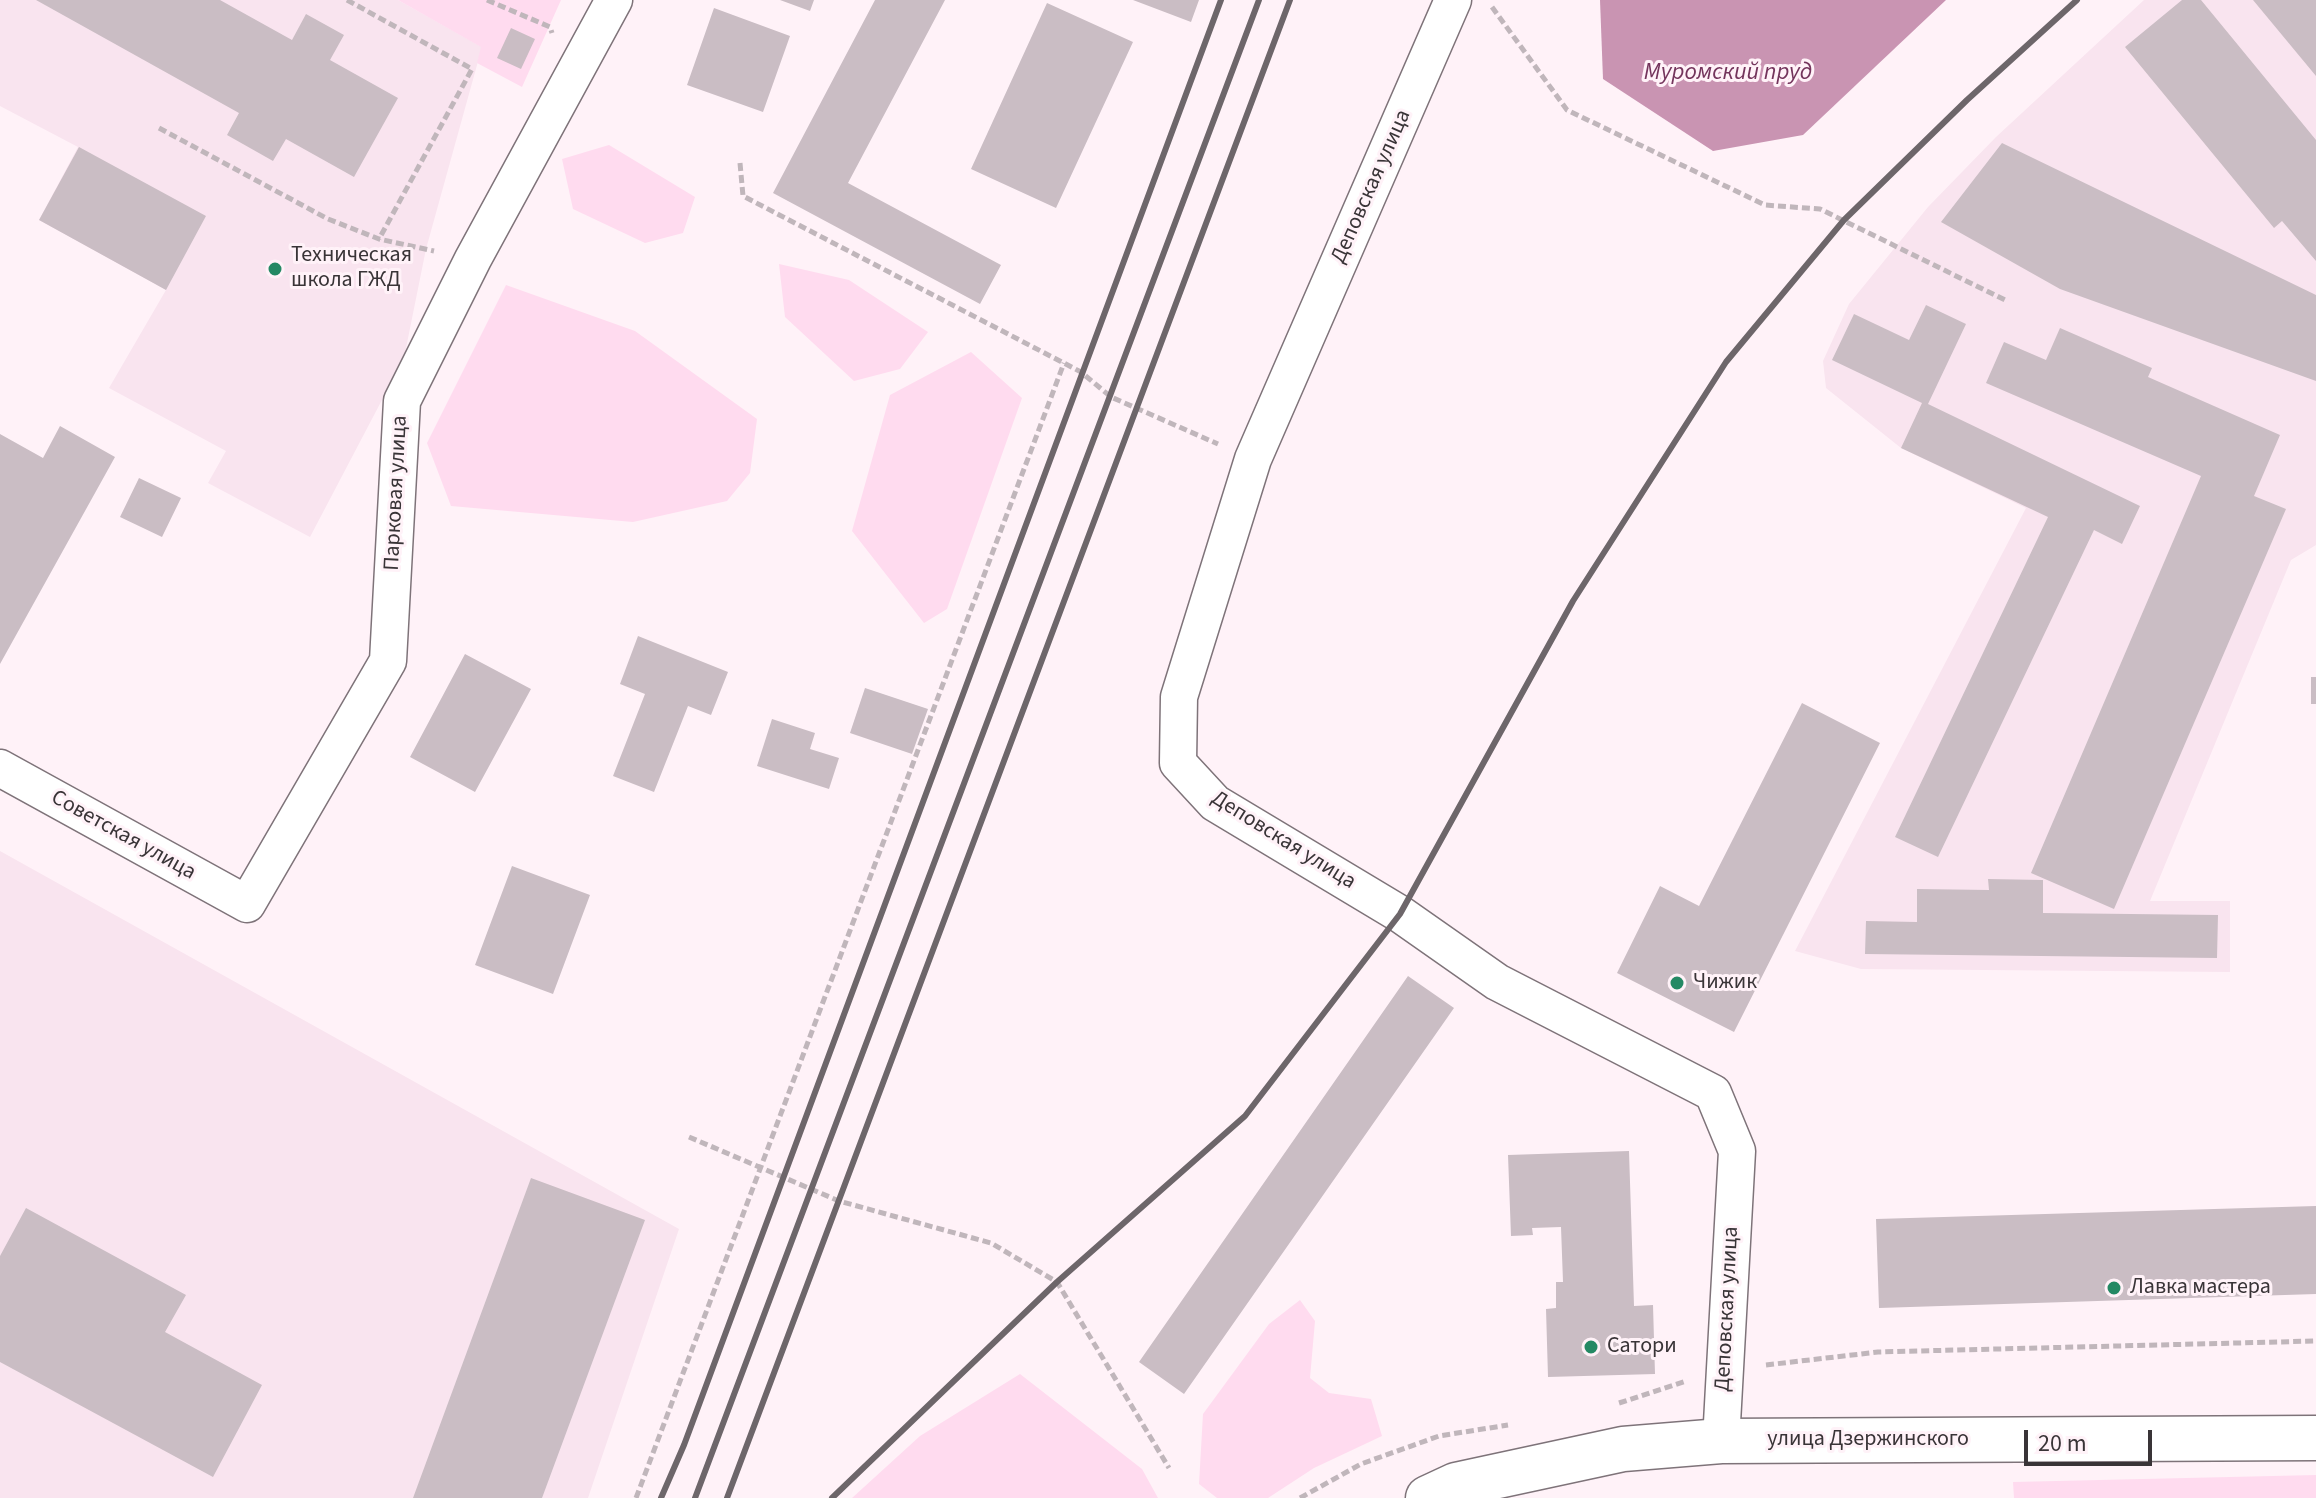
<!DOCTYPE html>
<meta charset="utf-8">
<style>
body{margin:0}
#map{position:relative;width:2316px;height:1498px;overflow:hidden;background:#fff2f8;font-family:"Source Sans 3",sans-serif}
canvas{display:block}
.scale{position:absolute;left:2024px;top:1430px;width:128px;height:36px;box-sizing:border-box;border:4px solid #393437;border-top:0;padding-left:10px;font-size:24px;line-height:28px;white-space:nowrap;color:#393437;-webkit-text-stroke:6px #fff2f8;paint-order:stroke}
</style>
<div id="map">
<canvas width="2316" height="1498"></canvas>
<div class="scale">20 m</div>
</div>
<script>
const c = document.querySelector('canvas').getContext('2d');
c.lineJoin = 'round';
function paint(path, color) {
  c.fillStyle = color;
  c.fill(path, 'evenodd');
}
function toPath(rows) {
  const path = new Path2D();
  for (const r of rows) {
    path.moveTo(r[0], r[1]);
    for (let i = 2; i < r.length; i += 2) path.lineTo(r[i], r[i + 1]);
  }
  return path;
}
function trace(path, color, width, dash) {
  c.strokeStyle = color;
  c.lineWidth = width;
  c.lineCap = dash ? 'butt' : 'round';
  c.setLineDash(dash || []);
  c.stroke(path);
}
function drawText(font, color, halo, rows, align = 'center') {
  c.font = font + ' "Source Sans 3",sans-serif';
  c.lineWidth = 6;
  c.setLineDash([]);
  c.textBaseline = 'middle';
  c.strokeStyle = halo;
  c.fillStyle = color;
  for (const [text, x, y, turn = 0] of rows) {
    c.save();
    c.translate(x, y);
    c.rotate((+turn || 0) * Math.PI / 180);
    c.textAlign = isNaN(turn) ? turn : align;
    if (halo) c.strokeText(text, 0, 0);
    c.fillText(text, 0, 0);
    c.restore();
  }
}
const built = toPath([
 [0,0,398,0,482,47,426,249,404,358,310,537,208,483,226,451,109,388,166,290,39,220,78,147,0,106],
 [2144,0,2316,0,2316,545,2291,560,2150,901,2230,901,2230,972,1861,969,1795,951,2026,508,1901,448,1826,388,1823,361,1849,304,1928,207,1996,137],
 [0,851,679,1229,588,1498,0,1498]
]);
const green = toPath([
 [398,0,561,0,522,87,477,63,481,47],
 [609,145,695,197,683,233,645,243,573,209,562,159],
 [779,264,849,280,928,332,900,369,854,381,785,317],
 [506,285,635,331,757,419,750,473,727,501,633,522,451,506,427,443],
 [971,352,1022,398,947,609,924,623,852,531,890,395],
 [1300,1300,1315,1321,1310,1378,1329,1393,1371,1399,1382,1436,1314,1468,1268,1498,1217,1498,1199,1484,1203,1414,1269,1324],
 [1020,1374,1142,1469,1158,1498,852,1498,920,1436],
 [2316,1475,2316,1498,2014,1498,2013,1482]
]);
const water = toPath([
 [1600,0,1946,0,1803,135,1713,151,1603,79]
]);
const building = toPath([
 [36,0,220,0,292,40,306,14,344,35,330,60,398,98,354,177,286,139,273,161,227,135,239,113],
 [780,0,814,0,810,11],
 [875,0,945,0,848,183,1001,265,980,304,773,193],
 [1133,0,1199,0,1191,22],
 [2182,0,2201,0,2316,140,2316,261,2282,221,2274,228,2125,47],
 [2253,0,2316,0,2316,76],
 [1047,3,1133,42,1056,208,971,169],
 [714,8,790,36,763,112,687,85],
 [511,28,535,39,521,69,497,58],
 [2002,143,2316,295,2316,381,2060,289,1941,222],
 [79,147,206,216,166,290,39,220],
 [1926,305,1966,324,1928,404,2140,506,2122,544,2094,530,1938,857,1895,837,2048,517,1901,448,1922,403,1832,360,1854,314,1909,340],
 [2060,328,2152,368,2148,377,2280,435,2254,496,2286,509,2114,909,2031,873,2201,476,1986,383,2004,342,2046,360],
 [60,426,115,457,0,664,0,434,43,458],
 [139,478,181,498,162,537,120,517],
 [638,636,728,672,711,715,688,706,654,792,613,776,645,694,620,684],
 [465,654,531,689,475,792,410,757],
 [2311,677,2316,677,2316,704,2311,704],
 [865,688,928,709,912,754,850,733],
 [1802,703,1880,743,1734,1032,1617,973,1660,886,1699,906],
 [772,719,815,733,810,749,839,758,829,789,757,766],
 [512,866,590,895,553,994,475,965],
 [1988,879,2043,880,2043,913,2218,915,2217,958,1865,954,1866,921,1917,922,1917,889,1989,890],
 [1408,976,1454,1008,1184,1394,1139,1362],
 [1629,1151,1634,1306,1653,1305,1655,1374,1548,1377,1546,1309,1556,1308,1556,1282,1563,1282,1561,1227,1532,1228,1533,1235,1511,1236,1508,1155],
 [531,1178,645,1220,542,1498,413,1498],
 [2316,1206,2316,1294,1879,1308,1876,1219],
 [26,1208,186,1295,165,1332,262,1385,213,1477,0,1362,0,1256]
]);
const path = toPath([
 [347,0,472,69,379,239],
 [487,0,550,27,552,33],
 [1492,7,1567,110,1765,205,1820,209,2007,301],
 [159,128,328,219,379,239,434,251],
 [740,163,743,196,1081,372,1111,397,1218,444],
 [689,1137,839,1201,991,1243,1057,1282,1169,1468],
 [1766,1365,1878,1352,2316,1341],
 [1619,1403,1686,1381],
 [636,1498,1064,363],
 [1300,1498,1361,1464,1439,1436,1508,1425]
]);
const minor = toPath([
 [1453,0,1253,459,1179,697,1178,763,1215,803,1400,914,1497,982,1713,1093,1737,1151,1721,1441],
 [0,768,247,904,388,661,402,401,473,259,614,0]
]);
const tertiary = toPath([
 [1428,1498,1456,1485,1623,1449,1721,1441,2316,1438]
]);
const rail = toPath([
 [661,1498,684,1445,1221,0],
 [695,1498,1259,0],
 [727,1498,1290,0],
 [832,1498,1057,1282,1245,1116,1400,914,1573,601,1726,362,1844,220,1967,100,2077,0]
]);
const markers = [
 [275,269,8,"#248964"],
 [1677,983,8,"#248964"],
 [2114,1288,8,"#248964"],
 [1591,1347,8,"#248964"]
];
const streetNames = [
 ["Деповская улица",1372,187,-66],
 ["Парковая улица",397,493,-87],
 ["Советская улица",123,836,29],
 ["Деповская улица",1283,841,32],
 ["Деповская улица",1728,1309,-87],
 ["улица Дзержинского",1868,1440]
];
const poiNames = [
 ["Техническая",291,256],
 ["школа ГЖД",291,281],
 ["Чижик",1693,983],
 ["Лавка мастера",2130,1288],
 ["Сатори",1607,1347]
];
const waterNames = [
 ["Муромский пруд",1728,74]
];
paint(built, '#f9e4ef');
paint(green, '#ffdbef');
paint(water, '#c994b2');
paint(building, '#cabdc4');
trace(minor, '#7e7379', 39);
trace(tertiary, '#7e7379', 47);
trace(path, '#c0b6bb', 5, [8, 4]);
trace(minor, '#fff', 36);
trace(tertiary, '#fff', 44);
trace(rail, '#6d666a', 6);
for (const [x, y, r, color] of markers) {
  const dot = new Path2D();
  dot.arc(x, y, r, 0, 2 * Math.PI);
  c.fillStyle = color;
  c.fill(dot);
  trace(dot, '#fff2f8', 3);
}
drawText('22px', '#393437', '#fff2f8', streetNames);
drawText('22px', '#393437', '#fff2f8', poiNames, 'left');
drawText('italic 24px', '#74345c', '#fff2f8', waterNames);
</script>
